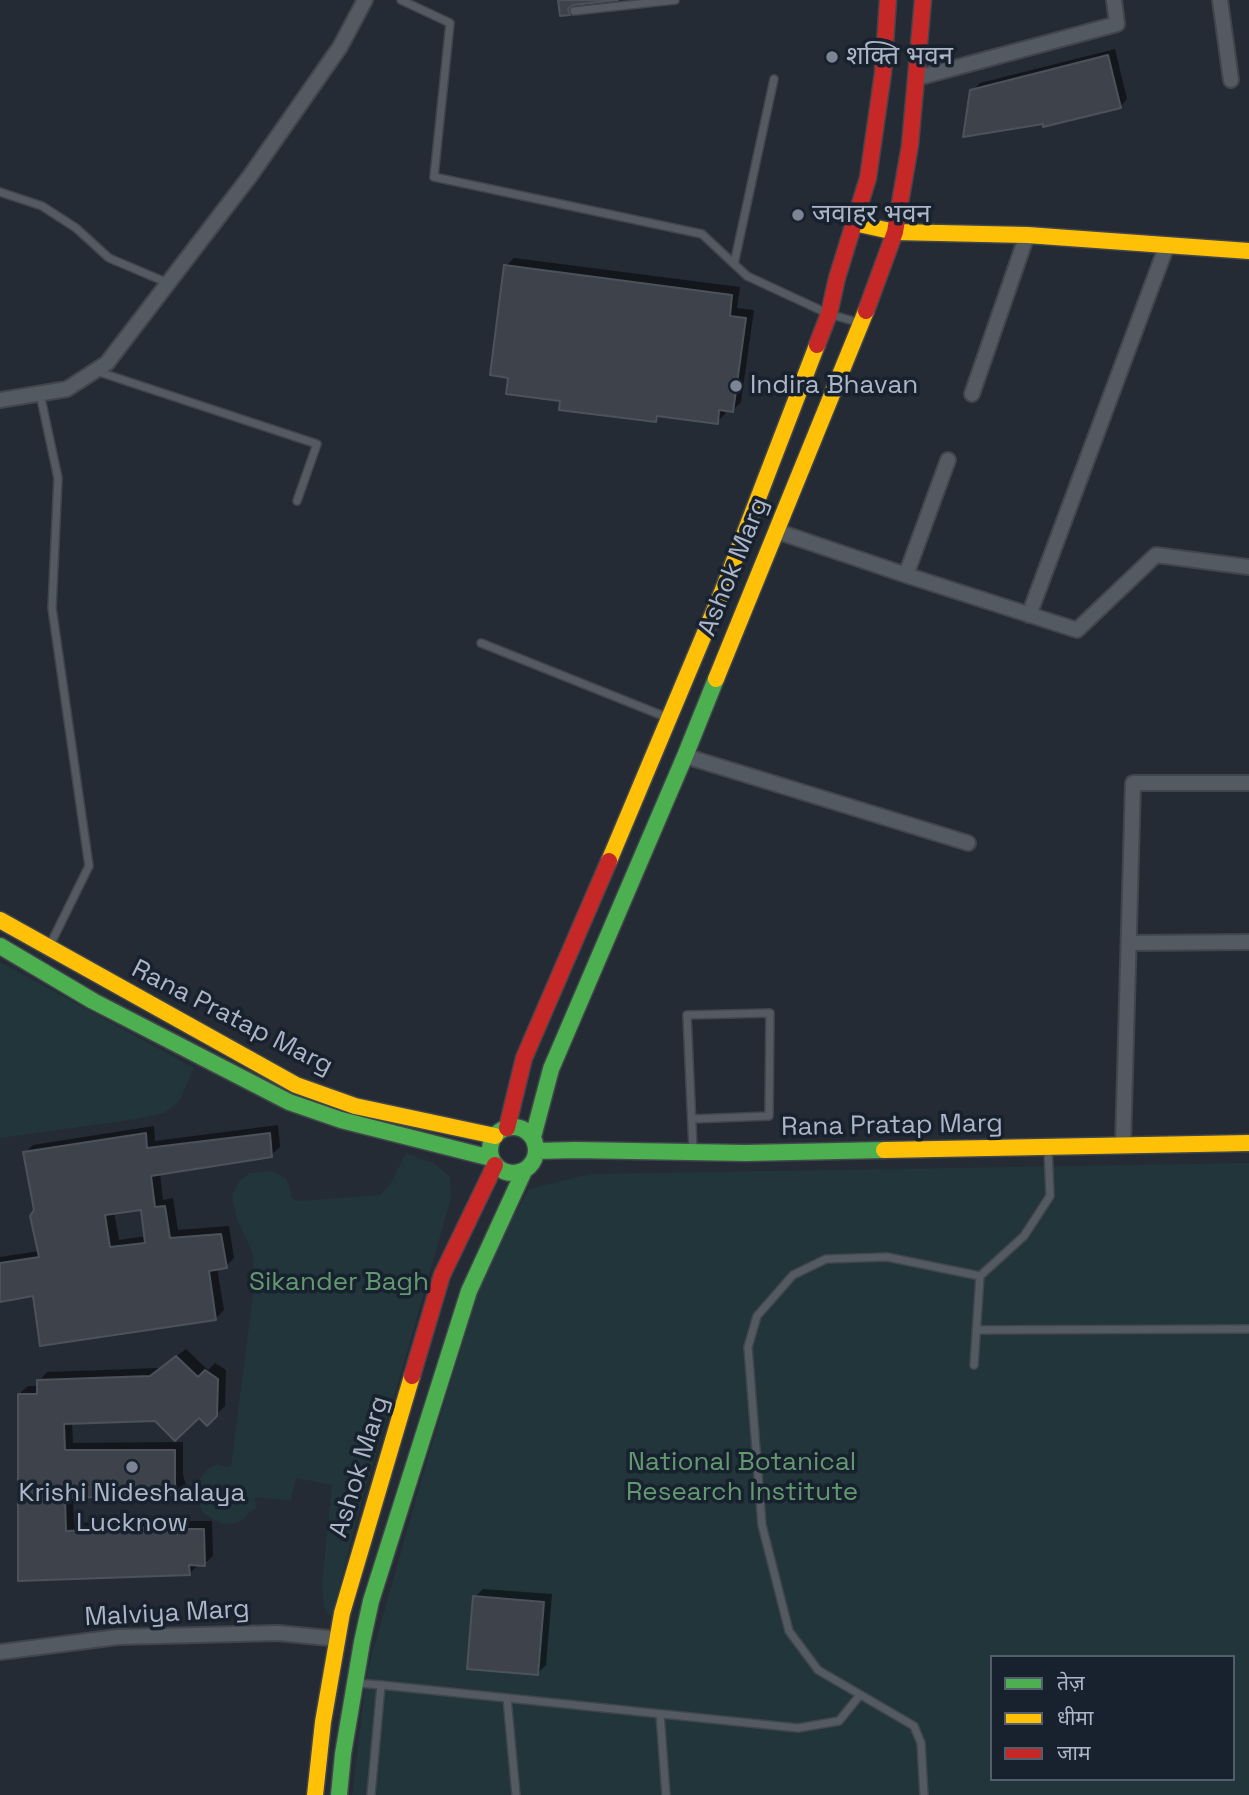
<!DOCTYPE html>
<meta charset="utf-8">
<style>
body{margin:0}
#map{position:relative;width:1249px;height:1795px;overflow:hidden;background:#252b34;font-family:"Space Grotesk","Noto Sans Devanagari",sans-serif}
canvas{display:block}
.legend{position:absolute;left:990px;top:1655px;width:245px;height:126px;box-sizing:border-box;background:#18212e;border:2px solid #545d6b;margin:0;padding:9px 12px;list-style:none;font-size:21px;color:#adb6c7}
.legend li{display:flex;align-items:center;gap:14px;height:35px}
.legend b{width:35px;border:2px solid #545d6b}
</style>
<div id="map">
<canvas width="1249" height="1795"></canvas>
<ul class="legend">
<li><b style="height:9px;background:#4caf50"></b>तेज़</li>
<li><b style="height:9px;background:#ffc107"></b>धीमा</li>
<li><b style="height:9px;background:#c62828"></b>जाम</li>
</ul>
</div>
<script>
const c = document.querySelector('canvas').getContext('2d');
c.lineJoin = 'round';
function paint(path, color) {
  c.fillStyle = color;
  c.fill(path, 'evenodd');
}
function toPath(rows) {
  const path = new Path2D();
  for (const r of rows) {
    if (r.length === 3) {
      path.moveTo(r[0] + r[2], r[1]);
      path.arc(r[0], r[1], r[2], 0, 2 * Math.PI);
      continue;
    }
    path.moveTo(r[0], r[1]);
    for (let i = 2; i < r.length; i += 2) path.lineTo(r[i], r[i + 1]);
  }
  return path;
}
function trace(path, color, width, dash) {
  c.strokeStyle = color;
  c.lineWidth = width;
  c.lineCap = dash ? 'butt' : 'round';
  c.setLineDash(dash || []);
  c.stroke(path);
}
function drawText(font, color, halo, rows, align = 'center') {
  c.font = font + ' "Space Grotesk","Noto Sans Devanagari",sans-serif';
  c.lineWidth = 7;
  c.setLineDash([]);
  c.textBaseline = 'middle';
  c.strokeStyle = halo;
  c.fillStyle = color;
  for (const [text, x, y, turn = 0] of rows) {
    c.save();
    c.translate(x, y);
    c.rotate((+turn || 0) * Math.PI / 180);
    c.textAlign = isNaN(turn) ? turn : align;
    if (halo) c.strokeText(text, 0, 0);
    c.fillText(text, 0, 0);
    c.restore();
  }
}
const green = toPath([
 [0,962,194,1068,180,1100,164,1113,137,1119,0,1138],
 [406,1153,433,1163,450,1176,451,1198,397,1387,364,1492,331,1618,324,1607,322,1584,332,1485,296,1478,291,1501,255,1497,256,1509,248,1513,245,1519,235,1523,224,1524,212,1519,203,1512,198,1502,196,1489,199,1480,207,1470,217,1464,226,1467,231,1466,255,1280,252,1251,236,1217,232,1195,240,1180,250,1173,271,1171,286,1178,291,1191,291,1198,299,1201,380,1195,391,1183],
 [1249,1163,1249,1795,352,1795,367,1672,418,1492,484,1270,529,1189,590,1174],
 [992,1657,1233,1657,1233,1779,992,1779]
]);
const shadow = toPath([
 [560,0,602,0,577,3,577,5,569,14],
 [1115,49,1127,99,1120,107,972,91,980,83],
 [514,258,740,287,737,308,754,310,741,402,733,410,726,409,725,414,717,422,661,415,656,420,562,400,510,376,506,266],
 [278,1125,280,1147,271,1155,160,1173,163,1200,173,1198,178,1230,229,1226,234,1258,226,1266,217,1268,224,1310,215,1319,34,1294,0,1300,0,1257,39,1251,36,1210,25,1153,33,1145,154,1126,155,1141],
 [142,1208,146,1236,119,1240,114,1212],
 [186,1349,208,1370,215,1363,226,1370,225,1406,207,1424,199,1416,72,1422,73,1443,183,1442,183,1475,186,1485,177,1493,73,1496,74,1523,185,1518,185,1521,212,1521,213,1556,204,1564,198,1565,190,1573,20,1579,19,1394,28,1386,39,1386,39,1381,47,1372,160,1368],
 [483,1589,552,1594,546,1665,537,1674,475,1597]
]);
const building = toPath([
 [558,0,618,0,573,5,568,9,570,15,560,16,558,0],
 [1108,55,1121,108,1043,127,1043,124,963,137,970,90,1108,55],
 [504,265,732,295,730,316,746,318,733,412,719,410,718,424,657,416,656,422,559,410,560,401,506,394,508,378,490,375,504,265],
 [146,1133,147,1148,270,1133,272,1157,151,1176,155,1207,165,1206,170,1238,221,1234,227,1268,209,1271,216,1320,40,1346,33,1296,0,1302,0,1263,39,1257,30,1216,34,1210,23,1152,146,1133],
 [141,1210,145,1243,110,1247,105,1215,141,1210],
 [176,1356,198,1377,205,1370,218,1379,217,1416,207,1426,199,1418,175,1441,155,1421,64,1424,65,1450,175,1450,175,1484,178,1495,65,1498,66,1531,177,1526,177,1529,204,1529,205,1566,189,1565,190,1575,18,1581,18,1394,37,1394,37,1380,150,1376,176,1356],
 [473,1596,544,1602,538,1675,467,1669,473,1596]
]);
const lane = toPath([
 [401,0,450,23,434,177,702,234,747,276,829,314,857,322],
 [574,11,675,0],
 [0,192,42,206,76,228,109,258,168,283],
 [734,264,774,79],
 [96,371,317,444,297,501],
 [40,394,58,478,52,608,89,866,49,947],
 [481,643,666,717],
 [692,1119,769,1116,770,1013,687,1015,693,1149],
 [976,1330,1249,1329],
 [974,1365,980,1276,1024,1236,1050,1196,1048,1148],
 [357,1683,381,1685],
 [507,1698,516,1795],
 [660,1714,666,1795],
 [371,1795,381,1685,798,1728,839,1721,860,1695],
 [924,1795,921,1743,914,1726,818,1670,789,1631,762,1525,748,1347,757,1316,793,1275,826,1259,887,1257,980,1276]
]);
const street = toPath([
 [1220,0,1231,80],
 [917,78,1117,24,1114,0],
 [972,394,1027,235],
 [0,400,67,389,107,363,250,176,340,47,365,0],
 [776,531,906,575,1077,630,1156,555,1249,567],
 [906,575,948,460],
 [1029,615,1167,245],
 [685,756,968,843],
 [1129,943,1249,942],
 [1123,1146,1133,783,1249,783],
 [0,1652,118,1637,278,1633,338,1639]
]);
const fast = toPath([
 [0,946,93,1001,289,1102,341,1120,491,1158],
 [513,1150,23],
 [533,1137,551,1069,685,756,716,679],
 [537,1151,575,1150,746,1153,884,1150],
 [339,1795,343,1754,362,1642,371,1601,469,1291,524,1171]
]);
const slow = toPath([
 [854,223,895,232,1027,235,1249,251],
 [716,679,866,311],
 [609,861,722,592,817,345],
 [0,920,296,1085,355,1106,495,1136],
 [884,1150,1249,1143],
 [315,1795,323,1722,342,1613,412,1376]
]);
const jam = toPath([
 [866,311,895,232,910,145,923,0],
 [817,345,829,314,837,278,868,178,883,73,888,0],
 [507,1128,524,1058,609,861],
 [412,1376,442,1275,495,1165]
]);
const markers = [
 [832,57,7,"#7d8594"],
 [798,215,7,"#7d8594"],
 [736,386,7,"#7d8594"],
 [132,1467,7,"#7d8594"]
];
const poiNames = [
 ["शक्ति भवन",846,57],
 ["जवाहर भवन",812,215],
 ["Indira Bhavan",750,386],
 ["Krishi Nideshalaya",132,1494,"center"],
 ["Lucknow",132,1524,"center"]
];
const streetNames = [
 ["Ashok Marg",734,567,-68],
 ["Rana Pratap Marg",232,1018,27],
 ["Rana Pratap Marg",892,1126,-1],
 ["Ashok Marg",360,1467,-73],
 ["Malviya Marg",167,1614,-3]
];
const parkNames = [
 ["Sikander Bagh",339,1283],
 ["National Botanical",742,1463],
 ["Research Institute",742,1493]
];
paint(green, '#22353a');
paint(shadow, '#0007');
paint(building, '#3e434b');
trace(building, '#4c525c', 2);
trace(lane, '#41454c', 10);
trace(street, '#41454c', 18);
trace(fast, '#41454c', 19);
trace(slow, '#41454c', 19);
trace(jam, '#41454c', 19);
trace(lane, '#545a62', 7);
trace(street, '#545a62', 14);
trace(fast, '#4caf50', 16);
trace(slow, '#ffc107', 16);
trace(jam, '#c62828', 16);
for (const [x, y, r, color] of markers) {
  const dot = new Path2D();
  dot.arc(x, y, r, 0, 2 * Math.PI);
  c.fillStyle = color;
  c.fill(dot);
  trace(dot, '#18212e', 2.5);
}
drawText('26px', '#adb6c7', '#18212e', poiNames, 'left');
drawText('26px', '#adb6c7', '#18212e', streetNames);
drawText('26px', '#639970', '#18212e', parkNames);
</script>
